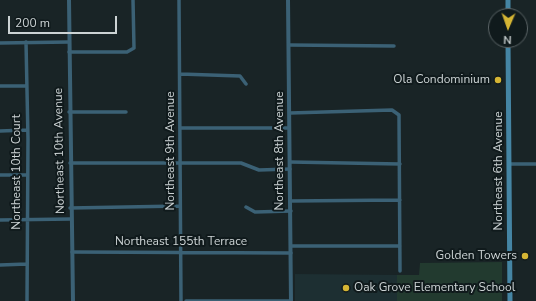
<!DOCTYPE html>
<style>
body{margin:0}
#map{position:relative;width:536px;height:301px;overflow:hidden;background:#192426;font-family:"Nunito Sans",sans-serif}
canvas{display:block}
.north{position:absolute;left:488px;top:8px;width:40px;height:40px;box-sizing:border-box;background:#101a1c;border:1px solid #5b6466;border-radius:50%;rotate:182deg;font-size:11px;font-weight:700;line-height:16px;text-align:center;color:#ccd3d4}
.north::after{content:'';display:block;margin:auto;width:14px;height:18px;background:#d5b534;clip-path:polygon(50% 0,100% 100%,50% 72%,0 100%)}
.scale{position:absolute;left:8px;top:16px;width:109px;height:18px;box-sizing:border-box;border:2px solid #ccd3d4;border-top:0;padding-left:5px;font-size:12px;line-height:14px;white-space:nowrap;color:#ccd3d4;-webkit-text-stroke:3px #101a1c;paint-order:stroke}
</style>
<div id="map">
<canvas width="536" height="301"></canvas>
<div class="north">N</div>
<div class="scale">200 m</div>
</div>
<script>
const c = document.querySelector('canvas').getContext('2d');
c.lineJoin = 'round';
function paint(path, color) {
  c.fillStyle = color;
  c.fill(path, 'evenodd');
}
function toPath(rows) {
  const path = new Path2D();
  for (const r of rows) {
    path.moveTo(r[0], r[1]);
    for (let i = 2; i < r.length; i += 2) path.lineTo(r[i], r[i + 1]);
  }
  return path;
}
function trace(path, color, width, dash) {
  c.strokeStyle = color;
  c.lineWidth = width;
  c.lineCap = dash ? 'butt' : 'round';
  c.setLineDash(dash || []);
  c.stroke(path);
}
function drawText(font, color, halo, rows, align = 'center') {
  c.font = font + ' "Nunito Sans",sans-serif';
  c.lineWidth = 4;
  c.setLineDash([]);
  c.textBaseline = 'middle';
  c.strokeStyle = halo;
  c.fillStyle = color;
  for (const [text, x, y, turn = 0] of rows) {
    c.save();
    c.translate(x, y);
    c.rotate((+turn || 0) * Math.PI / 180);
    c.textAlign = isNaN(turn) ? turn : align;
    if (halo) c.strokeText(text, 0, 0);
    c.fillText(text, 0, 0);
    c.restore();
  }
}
const built = toPath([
 [295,274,397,275,397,301,295,301]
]);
const green = toPath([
 [502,262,502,301,397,301,397,275,419,275,420,263]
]);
const minor = toPath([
 [179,0,181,301],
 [26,42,28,139,27,301],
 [0,43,69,42],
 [289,45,394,46],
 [69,52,127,52,134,48,133,0],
 [180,74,240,76,246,84],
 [0,86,26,86],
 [69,112,126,112],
 [290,113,392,110,399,115,400,271],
 [180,128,289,128],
 [0,131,27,130],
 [290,162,400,164],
 [70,163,241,163,259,170,290,169],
 [510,164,536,164],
 [0,175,27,175],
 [290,201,400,200],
 [246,207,255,212,291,211],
 [70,208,180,206],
 [0,220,71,219],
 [291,246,400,246],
 [72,252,291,253],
 [0,265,27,264],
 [186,301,291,301]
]);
const tertiary = toPath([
 [69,0,73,301],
 [288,0,291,301]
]);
const secondary = toPath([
 [508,0,508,16],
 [508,40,510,301]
]);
const markers = [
 [498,80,4,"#d5b534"],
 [525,256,4,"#d5b534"],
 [346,288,4,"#d5b534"]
];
const poiNames = [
 ["Ola Condominium",490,80],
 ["Golden Towers",517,256],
 ["Oak Grove Elementary School",354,288,"left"]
];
const streetNames = [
 ["Northeast 10th Avenue",60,151,-91],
 ["Northeast 9th Avenue",171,151,-90],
 ["Northeast 8th Avenue",280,151,-90],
 ["Northeast 6th Avenue",499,171,-90],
 ["Northeast 10th Court",17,172,-90],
 ["Northeast 155th Terrace",181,242]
];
paint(built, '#1d2f32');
paint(green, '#223a2f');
trace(minor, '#3b6175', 3.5);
trace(tertiary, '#3b6175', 4);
trace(secondary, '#4585a4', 5);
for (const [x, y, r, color] of markers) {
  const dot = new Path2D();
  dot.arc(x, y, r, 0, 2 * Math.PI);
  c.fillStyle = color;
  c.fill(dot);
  trace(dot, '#101a1c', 1.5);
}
drawText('12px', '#ccd3d4', '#101a1c', poiNames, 'right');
drawText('12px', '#ccd3d4', '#101a1c', streetNames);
</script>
